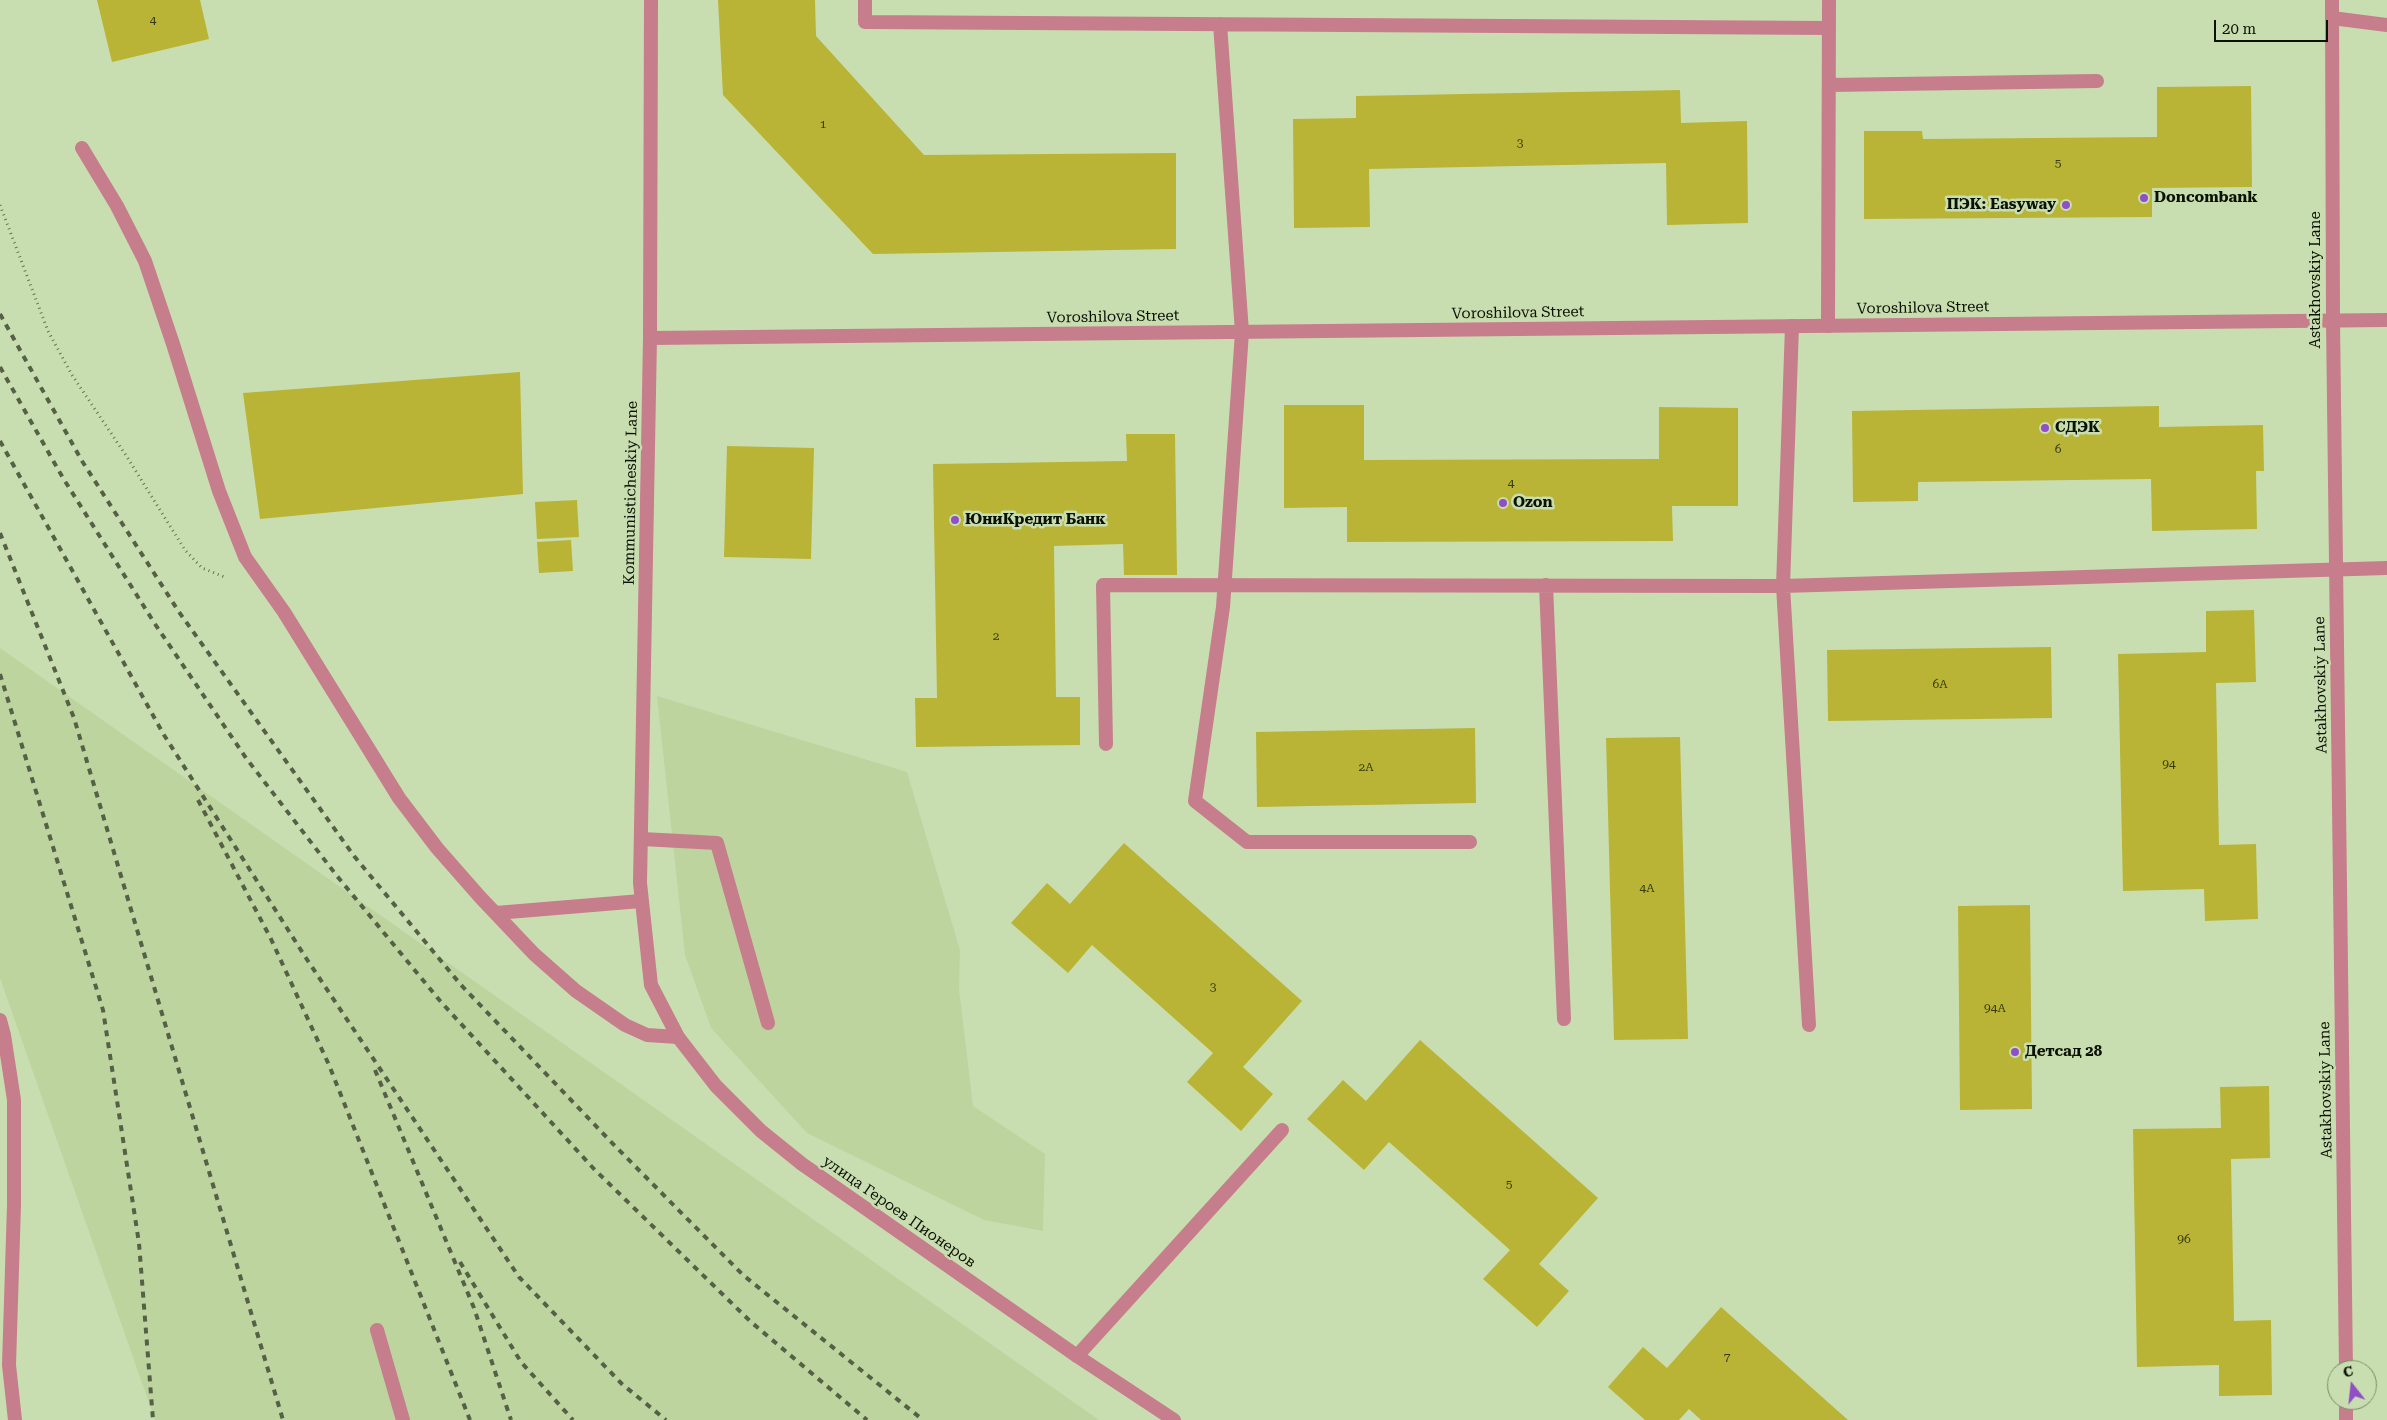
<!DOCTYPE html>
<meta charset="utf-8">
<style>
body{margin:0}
#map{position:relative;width:2387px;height:1420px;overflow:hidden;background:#c9deb0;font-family:"Roboto Serif",serif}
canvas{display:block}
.north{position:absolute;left:2327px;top:1360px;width:50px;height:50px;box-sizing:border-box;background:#c9deb0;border:1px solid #7d8c6b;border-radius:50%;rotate:344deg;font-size:14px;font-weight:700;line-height:20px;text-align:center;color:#0b1103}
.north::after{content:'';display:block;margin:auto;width:18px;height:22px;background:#904fc4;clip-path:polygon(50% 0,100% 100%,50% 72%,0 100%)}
.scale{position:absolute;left:2214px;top:20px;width:114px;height:22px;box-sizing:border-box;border:2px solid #0b1103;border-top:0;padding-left:6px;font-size:15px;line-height:18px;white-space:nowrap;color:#0b1103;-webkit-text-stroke:4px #c9deb0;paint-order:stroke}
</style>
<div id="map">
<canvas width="2387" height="1420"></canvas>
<div class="north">С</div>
<div class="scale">20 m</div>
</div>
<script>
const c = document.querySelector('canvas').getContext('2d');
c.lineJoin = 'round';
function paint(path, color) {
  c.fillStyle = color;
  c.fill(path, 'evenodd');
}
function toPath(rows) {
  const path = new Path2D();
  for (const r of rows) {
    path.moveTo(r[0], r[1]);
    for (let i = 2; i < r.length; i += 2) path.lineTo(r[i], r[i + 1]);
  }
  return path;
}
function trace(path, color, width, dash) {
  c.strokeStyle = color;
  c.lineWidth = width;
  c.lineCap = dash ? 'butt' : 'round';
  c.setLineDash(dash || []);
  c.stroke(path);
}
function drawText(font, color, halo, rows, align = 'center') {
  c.font = font + ' "Roboto Serif",serif';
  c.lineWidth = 5;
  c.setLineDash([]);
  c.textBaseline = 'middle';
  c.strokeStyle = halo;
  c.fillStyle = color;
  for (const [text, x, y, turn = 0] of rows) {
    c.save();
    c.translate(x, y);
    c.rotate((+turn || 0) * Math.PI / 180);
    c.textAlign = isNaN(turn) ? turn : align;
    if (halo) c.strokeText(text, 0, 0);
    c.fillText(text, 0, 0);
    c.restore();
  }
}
const built = toPath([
 [0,648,1099,1420,155,1420,0,978],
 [657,696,907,772,960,950,959,989,973,1106,1045,1154,1043,1231,984,1220,807,1133,711,1028,685,955]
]);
const building = toPath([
 [97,0,200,0,209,39,112,62],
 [718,0,815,0,816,36,924,155,1176,153,1176,249,873,254,723,95],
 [2251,86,2252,187,2152,188,2152,217,1864,219,1864,131,1922,131,1923,139,2157,137,2157,87],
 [1680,90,1681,123,1747,121,1748,223,1667,225,1666,163,1369,169,1370,227,1294,228,1293,119,1356,118,1356,96],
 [520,372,523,494,260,519,243,393],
 [1284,405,1364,405,1364,460,1659,459,1659,407,1738,408,1738,506,1672,506,1673,541,1347,542,1347,507,1284,508],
 [2159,406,2159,427,2263,425,2264,471,2256,471,2257,529,2152,531,2151,479,1918,482,1918,501,1853,502,1852,411],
 [1126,434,1175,434,1177,575,1124,575,1123,544,1054,546,1056,697,1080,697,1080,745,916,747,915,698,937,698,933,464,1127,461],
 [727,446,814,448,811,559,724,557],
 [577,500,579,537,537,539,535,502],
 [571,540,573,571,539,573,537,542],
 [2254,610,2256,682,2216,683,2219,845,2256,844,2258,919,2205,921,2204,889,2123,891,2118,654,2206,652,2206,611],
 [2051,647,2052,718,1828,721,1827,650],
 [1475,728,1476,803,1257,807,1256,732],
 [1680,737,1688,1039,1614,1040,1606,738],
 [1124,843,1302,1001,1243,1067,1273,1094,1241,1131,1187,1082,1213,1053,1092,945,1068,973,1011,923,1047,883,1070,904],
 [2030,905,2032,1109,1960,1110,1958,906],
 [1420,1040,1598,1198,1539,1264,1569,1291,1537,1327,1483,1279,1510,1250,1389,1142,1364,1170,1307,1119,1343,1080,1366,1101],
 [2269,1086,2270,1158,2231,1159,2234,1321,2271,1320,2272,1395,2219,1396,2219,1365,2137,1367,2133,1129,2221,1128,2220,1087],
 [1721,1307,1848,1420,1701,1420,1689,1409,1679,1420,1645,1420,1608,1387,1643,1347,1667,1368]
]);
const path = toPath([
 [0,205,48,331,72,375,127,457,185,550,202,568,227,578]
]);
const service = toPath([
 [865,0,865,22,1829,28],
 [2332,18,2387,25],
 [1220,24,1242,332,1223,607,1195,801,1247,842,1470,842],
 [1829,85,2097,81],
 [82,148,117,206,145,261,173,344,219,491,245,557,284,612,399,798,437,848,480,897,534,954,576,991,625,1025,647,1035,678,1037],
 [1828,326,1829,0],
 [1546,585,1564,1019],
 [1106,744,1103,585,1783,586,1792,326],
 [642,839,717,843,768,1023],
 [496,913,641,901],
 [0,1020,4,1035,14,1100,14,1205,9,1365,15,1420],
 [1809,1025,1783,586,2387,568],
 [377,1330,403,1420],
 [1077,1356,1282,1130]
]);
const minor = toPath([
 [2332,0,2333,321,2346,1370],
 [2346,1400,2346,1420]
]);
const tertiary = toPath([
 [651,0,650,338,640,883,651,985,678,1037,716,1086,761,1131,802,1164,1077,1356,1174,1420],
 [650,338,2387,320]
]);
const rail = toPath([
 [0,314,82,461,179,612,354,856,461,985,615,1146,743,1275,923,1420],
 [0,367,63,478,155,624,246,758,337,876,441,1002,594,1169,751,1322,867,1420],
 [0,441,164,735,306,958,519,1277,622,1384,666,1420],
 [0,533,74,718,283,1420],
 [0,674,103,1010,139,1243,153,1420],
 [198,800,271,939,329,1065,470,1420],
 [375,1070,474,1308,511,1420],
 [460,1262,521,1362,573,1420]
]);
const markers = [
 [2144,198,5,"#904fc4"],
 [2066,205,5,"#904fc4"],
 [2045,428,5,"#904fc4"],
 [1503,503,5,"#904fc4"],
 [955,520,5,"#904fc4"],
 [2015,1052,5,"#904fc4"]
];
const numberNames = [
 ["4",153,20],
 ["1",823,124],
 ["3",1520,143],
 ["5",2058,163],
 ["6",2058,449],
 ["4",1511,483],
 ["2",996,636],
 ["6А",1940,684],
 ["94",2169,764],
 ["2А",1366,767],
 ["4А",1647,888],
 ["3",1213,987],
 ["94А",1995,1008],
 ["5",1509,1184],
 ["96",2184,1239],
 ["7",1727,1357]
];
const poiNames = [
 ["Doncombank",2154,198],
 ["ПЭК: Easyway",2056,205,"right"],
 ["СДЭК",2055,428],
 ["Ozon",1513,503],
 ["ЮниКредит Банк",965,520],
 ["Детсад 28",2025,1052]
];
const streetNames = [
 ["Astakhovskiy Lane",2316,280,-90],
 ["Voroshilova Street",1923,308,-1],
 ["Voroshilova Street",1518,313,-1],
 ["Voroshilova Street",1113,317,-1],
 ["Kommunisticheskiy Lane",631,493,-89],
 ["Astakhovskiy Lane",2321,685,-91],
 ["Astakhovskiy Lane",2326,1090,-91],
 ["улица Героев Пионеров",899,1212,35]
];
paint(built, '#bdd49f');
paint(building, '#b9b436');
trace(path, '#667356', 3, [1, 4]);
trace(service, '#c67d8c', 14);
trace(minor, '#c67d8c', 14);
trace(tertiary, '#c67d8c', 14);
trace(rail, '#556046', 4, [6, 6]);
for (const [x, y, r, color] of markers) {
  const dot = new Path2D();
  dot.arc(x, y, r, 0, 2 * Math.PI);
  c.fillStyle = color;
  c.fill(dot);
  trace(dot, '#c9deb0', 2);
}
drawText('12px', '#363a10', null, numberNames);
drawText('bold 15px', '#0b1103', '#c9deb0', poiNames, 'left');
drawText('15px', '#0b1103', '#c9deb0', streetNames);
</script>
